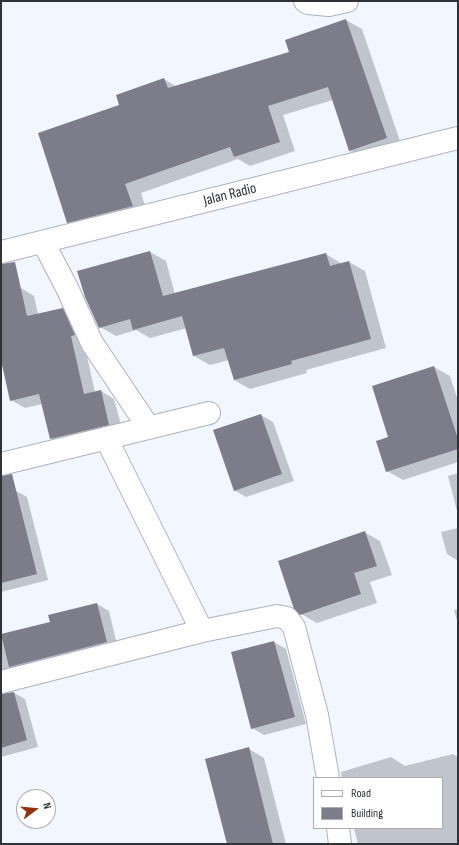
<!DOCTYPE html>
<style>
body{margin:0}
#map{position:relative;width:459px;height:845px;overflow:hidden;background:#f1f6ff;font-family:"Sofia Sans Condensed",sans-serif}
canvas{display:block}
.frame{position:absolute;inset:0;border:2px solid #2f3237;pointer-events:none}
.legend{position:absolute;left:313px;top:777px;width:130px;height:52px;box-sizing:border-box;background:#fff;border:1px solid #acadaf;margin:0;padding:5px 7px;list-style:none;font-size:12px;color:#2f3237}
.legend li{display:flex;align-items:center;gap:8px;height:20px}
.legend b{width:20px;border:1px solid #acadaf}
.north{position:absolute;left:16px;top:789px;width:40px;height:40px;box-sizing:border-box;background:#fff;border:1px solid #acadaf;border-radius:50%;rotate:74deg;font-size:11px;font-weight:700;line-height:16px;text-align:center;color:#2f3237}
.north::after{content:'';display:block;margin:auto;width:14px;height:18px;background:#973109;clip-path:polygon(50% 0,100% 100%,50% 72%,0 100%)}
</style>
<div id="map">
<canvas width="459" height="845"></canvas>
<div class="frame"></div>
<ul class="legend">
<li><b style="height:5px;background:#fff"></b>Road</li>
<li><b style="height:11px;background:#7d7c8a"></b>Building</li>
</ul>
<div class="north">N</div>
</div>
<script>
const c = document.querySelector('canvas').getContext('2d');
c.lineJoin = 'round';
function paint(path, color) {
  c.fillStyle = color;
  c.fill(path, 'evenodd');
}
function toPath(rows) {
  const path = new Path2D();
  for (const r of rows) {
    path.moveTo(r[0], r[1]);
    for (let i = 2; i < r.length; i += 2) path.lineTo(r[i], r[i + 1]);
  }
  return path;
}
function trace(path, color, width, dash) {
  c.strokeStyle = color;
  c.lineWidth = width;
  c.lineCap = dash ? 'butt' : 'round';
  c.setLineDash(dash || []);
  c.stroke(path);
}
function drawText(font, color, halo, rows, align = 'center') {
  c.font = font + ' "Sofia Sans Condensed",sans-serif';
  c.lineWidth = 4;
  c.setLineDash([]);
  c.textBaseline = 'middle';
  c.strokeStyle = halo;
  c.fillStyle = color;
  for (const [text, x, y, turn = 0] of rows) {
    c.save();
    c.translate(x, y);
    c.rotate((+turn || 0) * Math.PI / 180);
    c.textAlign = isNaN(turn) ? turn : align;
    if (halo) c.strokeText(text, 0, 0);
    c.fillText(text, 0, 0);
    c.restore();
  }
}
const shadow = toPath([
 [346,20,362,29,402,147,366,160,350,151,333,100,283,115,295,151,250,166,238,159,141,193,148,215,84,231,68,222,121,106,164,79,177,87,290,53],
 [150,252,166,261,175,294,326,254,342,264,349,262,365,271,386,348,306,370,307,373,250,389,234,380,229,360,210,365,194,356,187,328,150,338,136,330,116,336,100,327],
 [1,286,21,288,34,296,38,314,62,309,76,317,84,343,95,392,101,391,114,399,123,432,65,446,51,438,42,404,25,408,11,400,1,356],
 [434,367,450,376,458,401,458,462,403,480,387,471,389,437],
 [261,415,273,422,294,481,246,497,234,490],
 [458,473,458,515,448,476],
 [16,491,27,497,48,580,1,592,1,494],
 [458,528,458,561,447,554,441,532],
 [364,532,380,541,392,575,370,582,377,603,317,623,301,614],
 [97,604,109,611,118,649,1,684,1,635,51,623],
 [458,609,458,624,454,610],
 [274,642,286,649,306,724,264,735,252,728],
 [14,693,25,699,38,747,1,757,1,694],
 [249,749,264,758,286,844,228,844],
 [453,754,458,757,458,844,358,844,354,828,442,828,442,778,342,778,341,772,391,757,405,766]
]);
const building = toPath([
 [346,19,387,138,349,151,328,87,268,106,280,142,234,157,230,147,125,184,133,206,67,223,38,133,119,105,116,95,164,78,168,88,289,52,285,40],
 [150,251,163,296,326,253,330,266,349,261,371,339,291,361,292,364,234,380,224,348,193,356,182,316,133,330,130,319,99,328,85,297,77,271],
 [15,262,27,316,63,308,75,335,71,336,84,394,101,390,109,425,50,439,39,394,10,401,1,360,1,264],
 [434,366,458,439,458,449,386,472,376,441,388,437,372,386],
 [261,414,282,474,234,491,213,430],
 [12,474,37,574,1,583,1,476],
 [365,531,377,566,354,573,361,594,300,615,294,609,278,561],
 [97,603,107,642,9,667,1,634,50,622,48,615],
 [274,641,295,717,251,729,231,652],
 [14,692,27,740,1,748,1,694],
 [249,747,273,844,227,844,205,759]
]);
const minor = toPath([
 [305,1,308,3,329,5,347,1],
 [43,242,67,288,92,343,149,428],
 [1,252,458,138],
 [106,438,202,631],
 [1,464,209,413],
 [1,682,202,631,277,616,287,618,294,627,317,715,328,778],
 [338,828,340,844]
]);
const streetNames = [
 ["Jalan Radio",230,195,-14]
];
paint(shadow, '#0003');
paint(building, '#7d7c8a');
trace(minor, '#aab2c0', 24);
trace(minor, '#fff', 22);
drawText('15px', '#2f3237', '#fff', streetNames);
</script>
